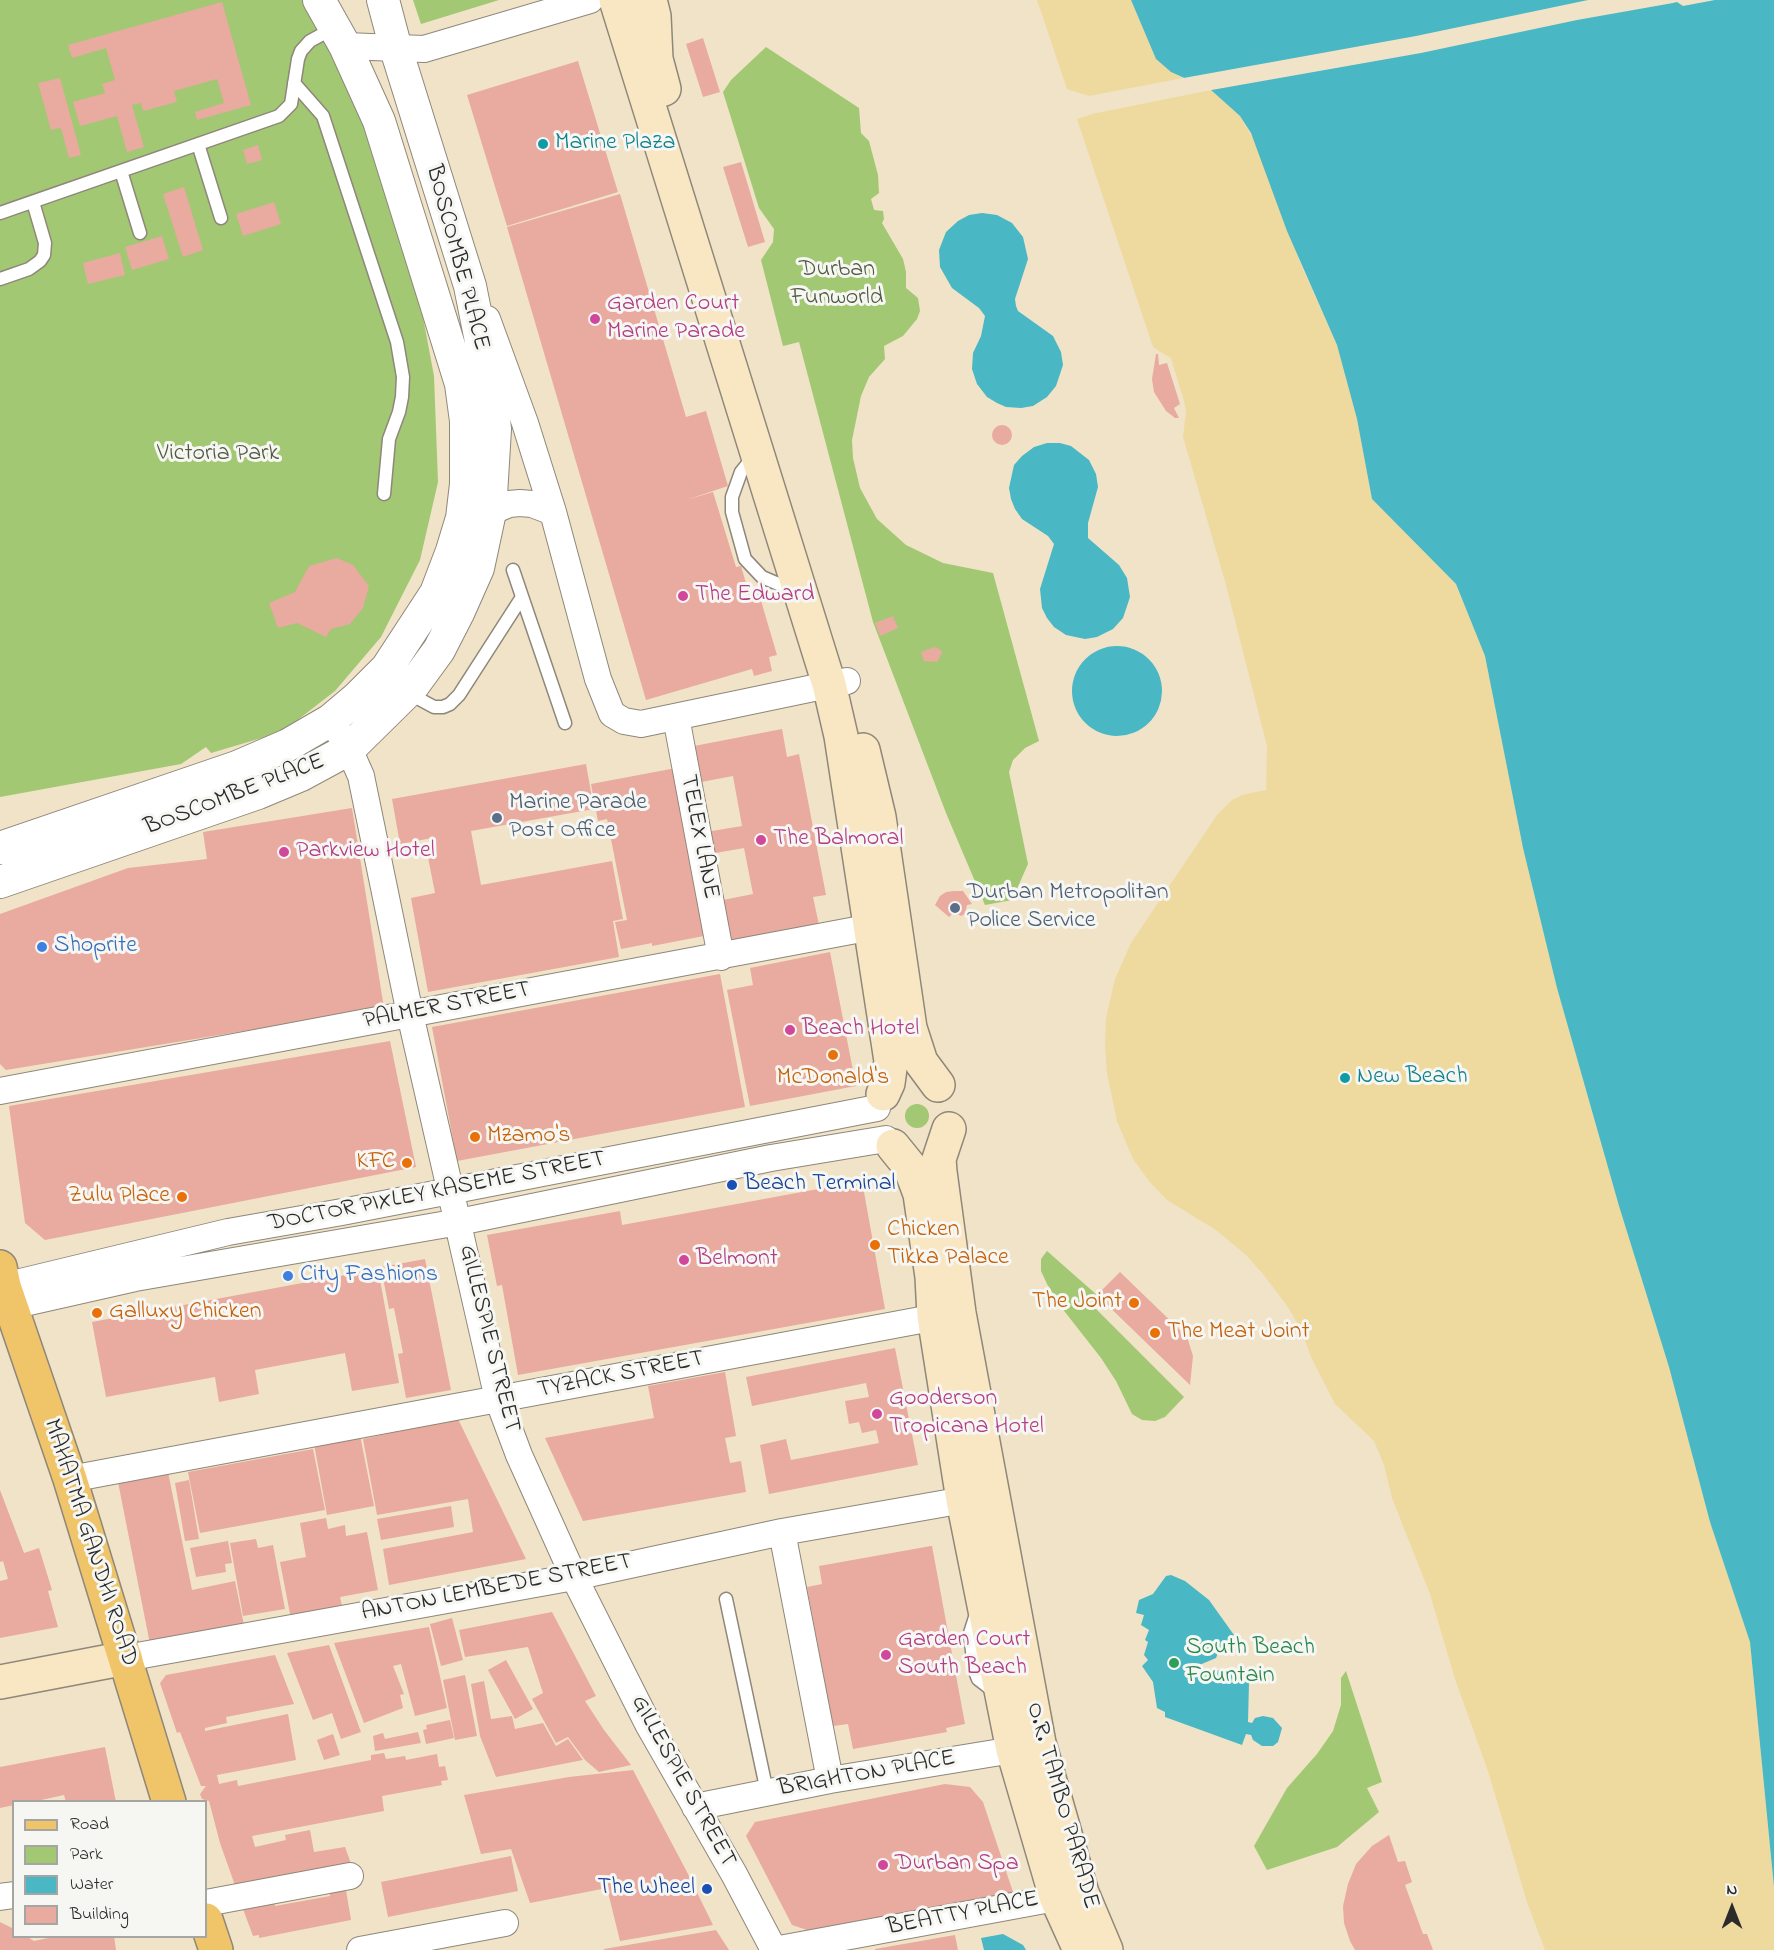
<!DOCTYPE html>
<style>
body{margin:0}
#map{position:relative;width:1774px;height:1950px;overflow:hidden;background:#f0e3c8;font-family:"Indie Flower",sans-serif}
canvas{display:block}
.legend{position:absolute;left:12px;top:1800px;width:195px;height:138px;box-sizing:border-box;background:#f6f6f2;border:2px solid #a5a5a2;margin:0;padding:8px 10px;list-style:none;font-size:18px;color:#2b2b2b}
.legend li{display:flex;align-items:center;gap:12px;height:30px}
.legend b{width:30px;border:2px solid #a5a5a2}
.north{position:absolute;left:1702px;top:1878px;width:60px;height:60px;-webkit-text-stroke:4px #f6f6f2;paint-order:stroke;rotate:0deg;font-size:16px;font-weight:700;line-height:24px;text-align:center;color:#2b2b2b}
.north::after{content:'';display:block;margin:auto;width:21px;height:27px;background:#2b2b2b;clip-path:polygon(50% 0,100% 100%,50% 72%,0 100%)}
</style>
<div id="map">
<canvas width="1774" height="1950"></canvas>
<ul class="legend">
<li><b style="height:8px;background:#f0c469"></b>Road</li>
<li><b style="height:16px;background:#a2c873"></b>Park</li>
<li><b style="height:16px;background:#49b7c4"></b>Water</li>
<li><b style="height:16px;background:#e9aaa0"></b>Building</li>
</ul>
<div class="north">N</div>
</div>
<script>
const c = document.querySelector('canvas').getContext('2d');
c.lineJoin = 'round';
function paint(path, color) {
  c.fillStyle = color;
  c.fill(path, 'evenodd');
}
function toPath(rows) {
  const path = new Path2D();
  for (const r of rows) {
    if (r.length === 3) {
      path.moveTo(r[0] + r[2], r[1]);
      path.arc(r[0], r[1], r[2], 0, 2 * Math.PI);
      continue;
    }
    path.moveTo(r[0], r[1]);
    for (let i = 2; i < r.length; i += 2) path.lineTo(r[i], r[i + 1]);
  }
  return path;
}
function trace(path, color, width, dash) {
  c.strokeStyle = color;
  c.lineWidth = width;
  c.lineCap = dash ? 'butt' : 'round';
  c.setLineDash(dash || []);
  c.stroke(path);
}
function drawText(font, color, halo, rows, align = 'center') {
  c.font = font + ' "Indie Flower",sans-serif';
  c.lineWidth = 6;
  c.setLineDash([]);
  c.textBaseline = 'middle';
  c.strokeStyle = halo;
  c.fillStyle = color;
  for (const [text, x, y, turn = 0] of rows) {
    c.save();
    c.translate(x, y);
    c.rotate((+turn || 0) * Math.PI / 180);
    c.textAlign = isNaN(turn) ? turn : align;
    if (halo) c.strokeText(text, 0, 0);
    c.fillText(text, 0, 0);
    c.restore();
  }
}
const green = toPath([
 [0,0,304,0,361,108,419,296,434,376,438,482,420,560,381,637,335,691,282,732,211,753,206,747,181,764,0,797],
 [413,0,499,0,421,24],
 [766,47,859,108,861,133,869,141,878,175,879,193,871,199,874,210,883,211,884,219,882,223,903,259,906,272,906,288,918,298,920,311,917,319,903,336,884,346,885,359,869,377,861,396,852,440,853,458,860,488,877,519,906,545,943,563,993,573,1039,741,1025,748,1013,760,1009,772,1028,864,1012,900,985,905,946,813,873,622,799,342,783,346,761,260,773,242,774,229,759,208,723,92,731,80],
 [917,1116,12],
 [1047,1251,1097,1295,1090,1303,1184,1397,1165,1417,1155,1421,1142,1420,1132,1414,1116,1381,1101,1358,1065,1312,1047,1284,1041,1271,1041,1259],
 [1346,1671,1382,1782,1367,1788,1379,1812,1337,1847,1267,1870,1254,1846,1287,1788,1317,1754,1333,1731,1341,1705,1341,1678]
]);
const sand = toPath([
 [1037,0,1131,0,1156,59,1171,72,1183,78,1089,96,1067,89],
 [1211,90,1240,116,1257,145,1301,265,1337,345,1357,419,1372,499,1456,584,1485,656,1523,848,1557,988,1619,1206,1669,1367,1710,1522,1750,1642,1774,1887,1774,1950,1545,1950,1527,1902,1488,1771,1455,1679,1430,1594,1392,1498,1384,1465,1374,1441,1335,1404,1312,1359,1300,1328,1288,1307,1263,1274,1246,1255,1216,1230,1167,1200,1149,1181,1133,1159,1117,1121,1107,1073,1105,1044,1106,1018,1115,979,1131,943,1217,815,1232,800,1242,795,1266,790,1267,746,1225,581,1183,437,1186,411,1184,401,1171,358,1154,348,1152,344,1077,119,1092,114]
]);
const water = toPath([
 [1131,0,1774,0,1774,1887,1750,1642,1710,1522,1669,1367,1619,1206,1557,988,1523,848,1485,656,1456,584,1372,499,1357,419,1337,345,1287,231,1251,133,1240,116,1211,90,1171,72,1156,59],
 [982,213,997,215,1012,223,1023,237,1028,259,1015,299,1016,306,1018,311,1053,336,1061,352,1063,365,1056,386,1047,397,1033,406,1021,408,1006,407,997,403,987,397,977,384,972,369,973,353,981,336,985,316,979,308,952,288,940,267,939,250,946,232,958,221,969,215],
 [1047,443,1060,443,1071,446,1089,460,1096,474,1098,487,1088,523,1088,538,1119,565,1127,578,1130,597,1123,618,1113,629,1097,637,1085,639,1066,635,1054,627,1047,618,1042,608,1040,589,1054,544,1048,536,1022,519,1015,509,1011,499,1009,488,1014,465,1022,456,1034,447],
 [1117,691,45],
 [1171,1575,1185,1581,1209,1600,1234,1635,1223,1649,1218,1653,1216,1658,1197,1666,1199,1675,1218,1670,1226,1674,1233,1672,1249,1683,1248,1722,1252,1723,1255,1718,1263,1716,1273,1718,1282,1728,1278,1742,1273,1746,1262,1746,1253,1740,1251,1735,1246,1734,1242,1745,1165,1717,1165,1712,1157,1708,1153,1682,1142,1666,1148,1660,1144,1655,1148,1642,1145,1640,1149,1630,1141,1625,1144,1615,1136,1613,1139,1600,1153,1594,1166,1576],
 [1003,1934,1023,1945,1026,1950,984,1950,981,1938]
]);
const pier = toPath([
 [1588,0,1715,0,1683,6,1677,2,1673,3,1577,20,1421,53,1206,91,1178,79,1416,36]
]);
const building = toPath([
 [222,2,251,105,197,120,195,112,224,103,217,79,174,91,177,102,143,111,141,103,132,105,144,147,127,152,117,116,80,126,73,102,105,93,102,84,115,80,106,48,72,58,68,45],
 [703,38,720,92,703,97,686,44],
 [578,61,618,192,507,226,467,95],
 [60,78,81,155,69,158,61,128,51,130,38,83],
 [258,145,262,160,247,164,243,150],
 [741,162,765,242,748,247,723,167],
 [184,187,203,250,183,257,163,194],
 [620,194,686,417,706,411,728,486,686,500,713,492,736,567,741,566,750,597,759,594,777,655,769,657,772,671,754,676,752,669,646,700,507,227],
 [274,202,281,224,243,236,236,214],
 [162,236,169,259,132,270,125,247],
 [120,253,125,275,88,284,83,263],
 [1156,354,1158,354,1159,365,1167,363,1180,404,1174,408,1179,418,1175,418,1166,411,1154,392,1152,379],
 [1002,435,10],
 [337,558,353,565,369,586,363,608,350,624,331,629,326,637,297,623,278,628,269,603,295,592,309,566],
 [893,616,898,628,880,636,875,623],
 [935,647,941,650,942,653,937,662,924,661,921,652],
 [782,729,787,757,799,754,826,895,813,897,819,925,726,943,718,901,753,894,744,848,710,854,706,832,742,826,733,776,696,783,689,747],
 [586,764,594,809,471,831,481,885,612,861,623,919,613,921,619,957,428,992,411,898,435,893,427,852,434,851,432,838,400,844,392,799],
 [676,768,709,935,652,946,652,943,621,949,615,922,627,920,607,819,598,821,591,784],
 [352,808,384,1008,6,1070,0,1064,0,914,128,868,207,859,203,832],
 [954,891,963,891,972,904,967,905,965,914,961,916,954,912,949,917,935,905,940,896,946,892],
 [830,952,856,1086,750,1106,727,990,753,985,750,968],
 [720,974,745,1107,457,1161,432,1027],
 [390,1041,416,1167,45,1240,25,1223,9,1106],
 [862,1181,885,1309,518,1375,502,1285,497,1286,487,1235,620,1211,622,1225],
 [425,1259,451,1390,406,1398,398,1354,403,1353,394,1308,389,1309,381,1267],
 [378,1269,399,1383,352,1391,345,1353,255,1370,259,1394,219,1402,215,1377,106,1397,92,1322],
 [1120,1272,1180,1330,1188,1340,1193,1356,1190,1385,1097,1295],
 [895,1348,918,1465,769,1494,760,1445,786,1439,791,1460,879,1443,876,1430,862,1433,859,1422,849,1424,845,1401,869,1397,866,1383,752,1406,746,1377],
 [725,1372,736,1436,725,1438,730,1463,741,1461,746,1492,583,1521,545,1438,654,1418,648,1386],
 [458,1419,526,1559,389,1585,383,1549,473,1532,468,1499,377,1515,363,1439],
 [360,1435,374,1506,327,1515,314,1444],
 [313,1449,325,1510,200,1533,188,1472],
 [168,1472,192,1590,235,1581,244,1625,150,1644,118,1482],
 [189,1480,199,1539,185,1541,175,1483],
 [0,1490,24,1553,39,1548,52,1590,48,1591,58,1627,0,1638,0,1581,8,1579,3,1561,0,1562],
 [451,1506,454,1527,381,1540,377,1519],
 [326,1518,328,1529,345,1525,346,1536,367,1532,378,1590,340,1597,343,1610,291,1619,280,1562,306,1557,300,1523],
 [256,1539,258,1548,273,1545,285,1609,243,1616,230,1543],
 [228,1541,232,1563,225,1564,226,1572,196,1577,190,1548],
 [931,1546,932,1546,965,1724,946,1728,947,1732,853,1749,848,1724,833,1726,807,1587,822,1584,819,1566],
 [552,1612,596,1696,585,1701,604,1730,631,1765,599,1772,585,1760,568,1737,556,1743,532,1699,543,1693,528,1647,465,1657,459,1630],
 [452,1618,463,1660,441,1666,430,1624],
 [429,1627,447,1708,415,1716,401,1664,393,1666,404,1694,400,1695,403,1708,364,1723,334,1643],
 [329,1645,361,1732,341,1739,332,1713,313,1720,287,1653],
 [275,1655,294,1704,226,1717,227,1723,205,1728,205,1731,288,1714,296,1760,217,1775,219,1784,237,1780,238,1786,371,1760,371,1755,384,1753,386,1759,405,1756,406,1760,437,1754,439,1767,445,1766,448,1780,441,1781,442,1785,382,1796,384,1811,252,1836,255,1847,286,1840,285,1835,310,1830,314,1852,345,1847,353,1869,237,1891,220,1843,209,1801,202,1799,200,1794,206,1786,201,1786,180,1732,177,1733,160,1683,166,1675],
 [506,1660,533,1709,515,1719,488,1670],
 [465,1675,477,1736,455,1740,443,1680],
 [484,1681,491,1719,512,1716,515,1729,543,1723,556,1746,568,1739,583,1760,496,1777,480,1736,471,1684],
 [450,1720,454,1738,426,1744,423,1730,427,1729,426,1725],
 [418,1732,421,1743,375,1751,373,1736,383,1733,385,1739],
 [333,1734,340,1755,324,1760,317,1740],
 [105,1747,116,1802,66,1802,64,1795,32,1802,14,1802,14,1805,0,1808,0,1767],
 [633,1770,687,1872,713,1925,620,1941,607,1888,530,1903,511,1849,481,1854,464,1795,569,1777],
 [945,1784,970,1787,983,1802,1014,1895,810,1931,792,1925,746,1836,755,1822],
 [1389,1835,1398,1862,1405,1861,1412,1882,1405,1885,1423,1934,1427,1934,1433,1950,1355,1950,1350,1941,1344,1923,1343,1906,1348,1884,1356,1864,1372,1846],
 [511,1856,518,1891,388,1917,381,1882],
 [346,1890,351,1920,259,1938,259,1935,253,1936,243,1909,241,1910,238,1898,272,1892,275,1906,330,1896,330,1893],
 [0,1922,14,1929,14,1936,26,1936,34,1941,58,1936,114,1936,116,1950,0,1950],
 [716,1930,729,1950,604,1950,604,1949],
 [955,1935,958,1950,875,1950,875,1949]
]);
const service = toPath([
 [294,83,323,116,397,342,403,377,402,397,399,412,389,439,384,494],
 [198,144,221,218],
 [121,171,140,233],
 [0,213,279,116,291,104,298,59,301,51,310,41,334,28],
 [0,279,29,269,40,261,44,255,45,243,33,202],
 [754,456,741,472,732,497,732,512,745,559,762,577,797,592],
 [513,570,565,723],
 [412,688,421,700,434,707,443,707,450,704,459,695,522,597],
 [726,1599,767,1792],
 [977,1611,970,1633,974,1669,978,1679,996,1693]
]);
const minor = toPath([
 [345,46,424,49,590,0],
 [487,319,525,423,553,512,598,679,612,714,624,721,641,724,847,681],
 [490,512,509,504,520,503,532,504,553,512],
 [676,717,721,957],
 [331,720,349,749,361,776,410,1014,498,1399,519,1455,574,1577,648,1724,734,1874,774,1950],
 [0,1091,888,924],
 [4,1286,228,1232,342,1212,877,1108],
 [11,1306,135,1278,459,1222,771,1158,886,1139],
 [70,1479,953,1314],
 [782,1532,830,1780],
 [126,1658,574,1577,782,1532,981,1497],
 [695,1807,830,1780,1013,1750,1031,1745],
 [0,1897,14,1895],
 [206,1903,350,1876],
 [360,1950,505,1923],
 [774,1950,1072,1895]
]);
const tertiary = toPath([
 [0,848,237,767,288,745,331,720,357,698,387,668,436,593,452,551,462,518,466,484,466,421,461,384,379,121,345,46,319,0],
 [0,882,258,793,301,775,349,749,412,687,439,650,458,613,478,568,490,512,495,429,491,391,470,286,396,49,383,0]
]);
const secondary = toPath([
 [616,0,829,684,841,736,891,1061,888,1083,883,1094],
 [650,0,654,16,656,59,664,89],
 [863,750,879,817,910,1028,921,1062,938,1085],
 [949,1129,939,1159,940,1172,959,1313,1039,1743,1082,1893,1106,1950],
 [893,1146,910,1167,920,1194,932,1277,934,1316,963,1500,1013,1750,1056,1897,1080,1950],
 [0,1682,126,1658]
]);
const primary = toPath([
 [0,1267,4,1286,70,1479,169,1802],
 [206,1920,216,1950]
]);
const markers = [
 [543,144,6,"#0f9aa8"],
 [595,319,6,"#d1479c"],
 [683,596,6,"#d1479c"],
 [497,818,6,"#5c6f8a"],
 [761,840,6,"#d1479c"],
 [284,852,6,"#d1479c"],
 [955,908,6,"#5c6f8a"],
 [42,947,6,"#3f7fe0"],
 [790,1030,6,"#d1479c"],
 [833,1055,6,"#e8710a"],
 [1345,1078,6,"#0f9aa8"],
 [475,1137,6,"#e8710a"],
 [407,1163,6,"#e8710a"],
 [732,1185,6,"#1a4fb4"],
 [182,1197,6,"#e8710a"],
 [875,1245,6,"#e8710a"],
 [684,1260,6,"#d1479c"],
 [288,1276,6,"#3f7fe0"],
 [1134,1303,6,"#e8710a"],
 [97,1313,6,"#e8710a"],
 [1155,1333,6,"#e8710a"],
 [877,1414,6,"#d1479c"],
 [886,1655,6,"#d1479c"],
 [1174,1663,6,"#2e9e5b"],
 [883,1865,6,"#d1479c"],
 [707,1889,6,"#1a4fb4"]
];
const cultureNames = [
 ["Marine Plaza",555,144],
 ["New Beach",1357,1078]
];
const streetNames = [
 ["BOSCOMBE PLACE",456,258,75],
 ["BOSCOMBE PLACE",235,796,-21],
 ["TELEX LANE",698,837,79],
 ["PALMER STREET",447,1007,-11],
 ["DOCTOR PIXLEY KASEME STREET",437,1193,-11],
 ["GILLESPIE STREET",488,1339,76],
 ["TYZACK STREET",621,1376,-11],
 ["MAHATMA GANDHI ROAD",89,1543,72],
 ["ANTON LEMBEDE STREET",497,1589,-11],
 ["BRIGHTON PLACE",867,1775,-10],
 ["GILLESPIE STREET",682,1782,61],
 ["O.R. TAMBO PARADE",1061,1806,74],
 ["BEATTY PLACE",963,1915,-11]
];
const parkNames = [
 ["Durban",837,271],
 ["Funworld",837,299],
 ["Victoria Park",218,455]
];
const hotelNames = [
 ["Garden Court",607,305],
 ["Marine Parade",607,333],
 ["The Edward",695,596],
 ["The Balmoral",773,840],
 ["Parkview Hotel",296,852],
 ["Beach Hotel",802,1030],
 ["Belmont",696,1260],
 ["Gooderson",889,1400],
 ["Tropicana Hotel",889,1428],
 ["Garden Court",898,1641],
 ["South Beach",898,1669],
 ["Durban Spa",895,1865]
];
const serviceNames = [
 ["Marine Parade",509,804],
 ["Post Office",509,832],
 ["Durban Metropolitan",967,894],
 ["Police Service",967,922]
];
const shopNames = [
 ["Shoprite",54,947],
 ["City Fashions",300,1276]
];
const foodNames = [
 ["McDonald's",833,1079,"center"],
 ["Mzamo's",487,1137],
 ["KFC",395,1163,"right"],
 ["Zulu Place",170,1197,"right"],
 ["Chicken",887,1231],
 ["Tikka Palace",887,1259],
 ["The Joint",1122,1303,"right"],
 ["Galluxy Chicken",109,1313],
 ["The Meat Joint",1167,1333]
];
const transitNames = [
 ["Beach Terminal",744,1185],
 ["The Wheel",695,1889,"right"]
];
const leisureNames = [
 ["South Beach",1186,1649],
 ["Fountain",1186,1677]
];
paint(green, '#a2c873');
paint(sand, '#eeda9e');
paint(water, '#49b7c4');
paint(pier, '#f0e3c8');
paint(building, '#e9aaa0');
trace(service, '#8e877a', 15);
trace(minor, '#8e877a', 28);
trace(tertiary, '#8e877a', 34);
trace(secondary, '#8e877a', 36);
trace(primary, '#8e877a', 36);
trace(service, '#fff', 12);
trace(minor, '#fff', 26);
trace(tertiary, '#fff', 32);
trace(secondary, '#f9e7c3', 33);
trace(primary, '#f0c469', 33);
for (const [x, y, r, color] of markers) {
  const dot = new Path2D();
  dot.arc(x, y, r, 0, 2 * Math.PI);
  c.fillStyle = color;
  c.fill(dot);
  trace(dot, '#f6f6f2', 2);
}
drawText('24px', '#0d838f', '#f6f6f2', cultureNames, 'left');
drawText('24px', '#2b2b2b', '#f6f6f2', streetNames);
drawText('24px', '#4f5a41', '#f6f6f2', parkNames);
drawText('24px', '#b23c85', '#f6f6f2', hotelNames, 'left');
drawText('24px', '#4e5e75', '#f6f6f2', serviceNames, 'left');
drawText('24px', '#366cbe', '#f6f6f2', shopNames, 'left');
drawText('24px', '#c56008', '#f6f6f2', foodNames, 'left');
drawText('24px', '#164399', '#f6f6f2', transitNames, 'left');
drawText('24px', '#27864d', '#f6f6f2', leisureNames, 'left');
</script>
